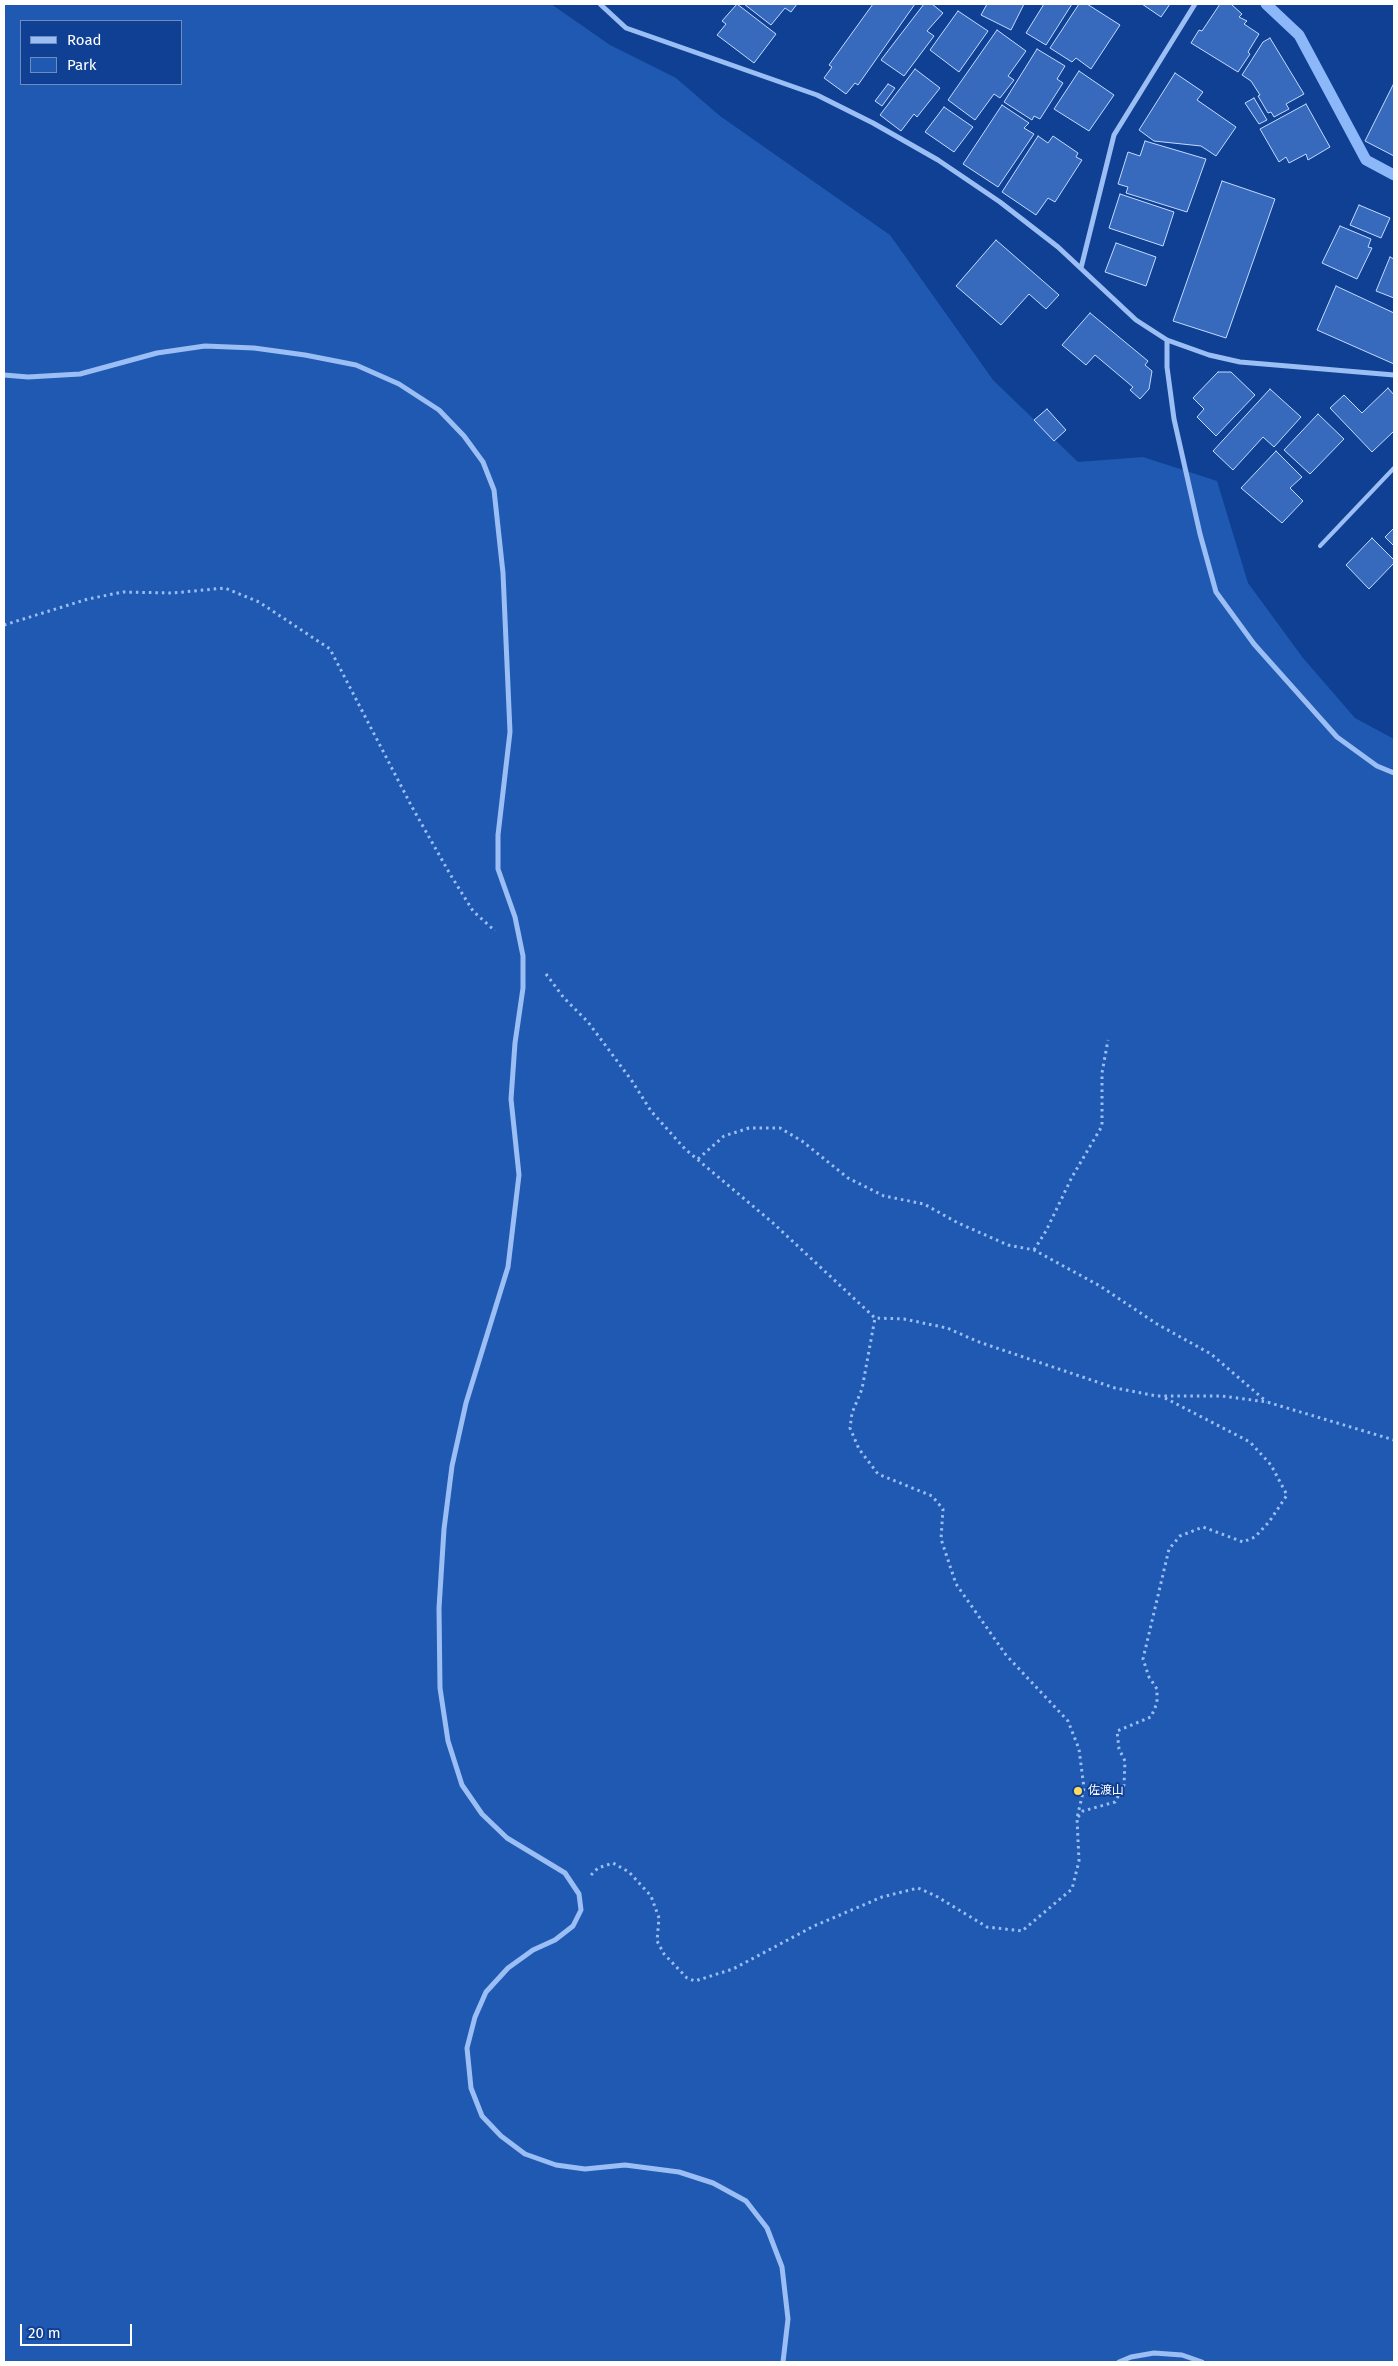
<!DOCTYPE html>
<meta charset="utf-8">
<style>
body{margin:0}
#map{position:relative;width:1398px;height:2366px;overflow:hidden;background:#0f4093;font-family:"Fira Sans",sans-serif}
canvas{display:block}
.frame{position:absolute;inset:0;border:5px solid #fff;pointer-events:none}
.legend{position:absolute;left:20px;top:20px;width:162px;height:65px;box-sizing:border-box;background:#0f4093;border:1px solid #6f8cbe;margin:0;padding:6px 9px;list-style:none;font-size:15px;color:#fff}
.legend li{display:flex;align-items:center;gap:10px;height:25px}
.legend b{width:25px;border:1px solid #6f8cbe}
.scale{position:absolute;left:20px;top:2324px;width:112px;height:22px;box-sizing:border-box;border:2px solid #fff;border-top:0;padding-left:6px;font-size:15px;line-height:18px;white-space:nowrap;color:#fff;-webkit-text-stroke:4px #0f4093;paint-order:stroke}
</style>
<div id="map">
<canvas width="1398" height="2366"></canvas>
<div class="frame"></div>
<ul class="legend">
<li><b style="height:6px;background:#9bbef4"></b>Road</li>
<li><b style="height:14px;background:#2059b2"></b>Park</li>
</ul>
<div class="scale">20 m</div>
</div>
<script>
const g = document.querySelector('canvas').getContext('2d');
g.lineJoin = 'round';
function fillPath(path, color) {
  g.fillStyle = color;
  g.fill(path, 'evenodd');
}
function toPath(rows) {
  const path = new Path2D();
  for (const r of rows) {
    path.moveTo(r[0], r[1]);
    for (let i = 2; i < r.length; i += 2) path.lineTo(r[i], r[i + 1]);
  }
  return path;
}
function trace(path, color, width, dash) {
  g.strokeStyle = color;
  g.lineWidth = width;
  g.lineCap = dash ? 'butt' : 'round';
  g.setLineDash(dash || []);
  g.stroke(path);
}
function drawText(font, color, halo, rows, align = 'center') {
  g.font = font + ' "Fira Sans","Noto Sans JP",sans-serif';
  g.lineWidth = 4;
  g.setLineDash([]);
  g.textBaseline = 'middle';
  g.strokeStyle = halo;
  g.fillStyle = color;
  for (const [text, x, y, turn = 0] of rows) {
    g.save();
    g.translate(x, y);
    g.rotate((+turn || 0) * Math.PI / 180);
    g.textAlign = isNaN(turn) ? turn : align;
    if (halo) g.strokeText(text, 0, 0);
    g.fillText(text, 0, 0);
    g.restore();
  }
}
fillPath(toPath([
 [4,4,551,4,610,45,676,78,720,116,890,235,993,380,1078,462,1143,457,1217,481,1248,583,1303,658,1355,718,1394,739,1394,2362,4,2362],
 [21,21,181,21,181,84,21,84]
]), '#2059b2');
trace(toPath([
 [1266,4,1299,35,1366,160,1394,175]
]), '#8cb7f8', 11);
const building = toPath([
 [737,4,776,34,754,63,717,35,726,24,722,21,737,4],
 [744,4,797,4,791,12,785,8,771,25,744,4],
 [873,4,915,4,858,85,855,83,846,94,824,78,832,67,829,65,873,4],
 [924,4,932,4,943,13,927,31,934,36,904,76,881,60,924,4],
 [987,4,1024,4,1011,30,981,15,987,4],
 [1044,4,1072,4,1046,45,1026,33,1044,4],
 [1079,4,1087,4,1120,25,1091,69,1076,58,1072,62,1050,48,1079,4],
 [1142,4,1170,4,1161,17,1142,4],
 [1220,4,1231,4,1242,14,1239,17,1247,21,1244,24,1259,34,1248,52,1250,54,1238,72,1191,43,1199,30,1202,31,1220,4],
 [958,11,988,31,959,72,930,50,958,11],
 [997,30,1026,51,1008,76,1014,80,1000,98,994,94,975,120,948,100,997,30],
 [1270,38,1304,94,1286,104,1289,109,1274,117,1271,112,1268,113,1258,96,1260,95,1251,81,1242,75,1263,42,1270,38],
 [1037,49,1065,66,1057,79,1063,83,1040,119,1034,116,1032,120,1004,102,1037,49],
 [915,69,940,88,917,117,914,114,901,131,880,115,915,69],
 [1079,71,1114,95,1089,131,1054,109,1079,71],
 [1175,73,1203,92,1197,100,1236,127,1216,156,1201,146,1154,141,1139,130,1175,73],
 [1394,83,1394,156,1365,141,1394,83],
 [888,84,895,88,882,106,875,101,888,84],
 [1254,98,1267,120,1259,124,1245,103,1254,98],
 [1306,104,1330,147,1308,160,1306,154,1289,163,1286,157,1279,162,1260,129,1306,104],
 [1002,105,1029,123,1024,128,1034,134,998,187,963,164,1002,105],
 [944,107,973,127,954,152,925,132,944,107],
 [1038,136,1048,143,1053,136,1078,153,1076,157,1082,160,1055,202,1048,198,1036,215,1002,192,1038,136],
 [1145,141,1206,159,1187,212,1126,193,1128,187,1118,184,1128,152,1140,156,1145,141],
 [1222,181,1275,199,1226,338,1173,321,1222,181],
 [1120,194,1174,212,1163,246,1109,228,1120,194],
 [1359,205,1390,218,1381,238,1350,225,1359,205],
 [1340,226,1371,239,1368,247,1372,248,1357,279,1322,263,1340,226],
 [996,240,1059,295,1046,309,1029,294,1001,325,956,286,996,240],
 [1116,243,1156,257,1146,286,1105,272,1116,243],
 [1390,257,1394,259,1394,298,1376,291,1390,257],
 [1336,286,1394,313,1394,364,1317,330,1336,286],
 [1090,313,1148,361,1145,365,1152,371,1149,389,1140,399,1130,390,1133,387,1095,355,1086,365,1062,345,1090,313],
 [1218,372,1231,372,1255,395,1216,436,1197,417,1204,409,1193,398,1218,372],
 [1388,388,1394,395,1394,431,1372,452,1330,408,1344,395,1362,413,1388,388],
 [1270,389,1301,417,1274,447,1263,437,1233,470,1213,451,1270,389],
 [1047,409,1066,430,1054,441,1034,420,1047,409],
 [1318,414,1344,439,1310,474,1284,450,1318,414],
 [1276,451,1302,477,1290,488,1303,501,1282,523,1241,488,1276,451],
 [1394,528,1394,546,1385,537,1394,528],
 [1372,538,1394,560,1394,563,1369,589,1346,565,1372,538]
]);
fillPath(building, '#376abc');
trace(building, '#c3dafe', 1);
trace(toPath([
 [4,625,88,599,123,592,173,593,225,588,259,602,330,649,412,807,450,874,473,911,495,931],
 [546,974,564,998,588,1022,632,1081,651,1111,685,1149,773,1223,875,1318,904,1319,947,1328,979,1342,1115,1388,1157,1396,1222,1396,1267,1402,1394,1440],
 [698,1159,724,1136,749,1128,780,1128,802,1141,848,1178,884,1196,924,1204,958,1223,1008,1245,1034,1250,1100,1286,1157,1324,1211,1354,1267,1402],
 [1034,1250,1046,1231,1072,1177,1102,1126,1102,1073,1108,1040],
 [1078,1817,1083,1811,1115,1802,1124,1785,1125,1761,1119,1749,1117,1731,1151,1717,1157,1703,1157,1689,1149,1677,1143,1659,1169,1549,1180,1536,1203,1527,1243,1542,1255,1537,1269,1522,1287,1495,1271,1465,1250,1442,1163,1397],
 [591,1875,598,1868,613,1863,629,1872,651,1896,659,1918,657,1941,664,1954,687,1978,695,1981,733,1969,814,1926,882,1897,918,1888,936,1896,987,1927,1022,1931,1072,1889,1079,1861,1077,1818,1084,1788,1079,1749,1068,1721,1006,1655,956,1584,941,1539,943,1509,932,1496,878,1474,859,1449,850,1428,852,1413,862,1389,875,1318]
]), '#9bbef4', 3, [2.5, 4]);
trace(toPath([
 [1320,546,1394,468]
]), '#9bbef4', 4);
trace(toPath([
 [600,4,626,28,817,95,873,123,938,160,1000,202,1058,247,1136,320,1167,340,1209,355,1240,362,1394,375],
 [1081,268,1114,135,1195,4],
 [1167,340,1167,367,1174,419,1200,534,1216,592,1254,644,1337,737,1377,766,1394,773],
 [4,375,28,377,80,374,157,353,205,346,254,348,305,355,356,365,399,384,439,410,464,436,483,462,494,490,503,573,510,732,498,835,498,869,515,917,523,956,523,988,515,1043,511,1099,519,1175,508,1267,466,1403,452,1466,444,1529,439,1608,440,1688,448,1741,462,1785,482,1814,507,1838,565,1873,579,1894,581,1910,573,1926,555,1940,533,1950,508,1968,486,1992,475,2017,467,2048,471,2088,482,2116,501,2136,525,2154,556,2165,585,2169,625,2165,679,2172,713,2183,746,2201,767,2228,782,2267,788,2319,783,2362],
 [1119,2362,1131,2357,1154,2353,1182,2355,1202,2362]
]), '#9bbef4', 5);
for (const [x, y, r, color] of [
 [1078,1791,5,"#ffdb5e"]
]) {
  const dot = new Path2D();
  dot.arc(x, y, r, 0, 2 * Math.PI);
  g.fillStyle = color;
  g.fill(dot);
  trace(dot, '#0f4093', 2);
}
drawText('12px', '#fff', '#0f4093', [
 ["佐渡山",1088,1791]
], 'left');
</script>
